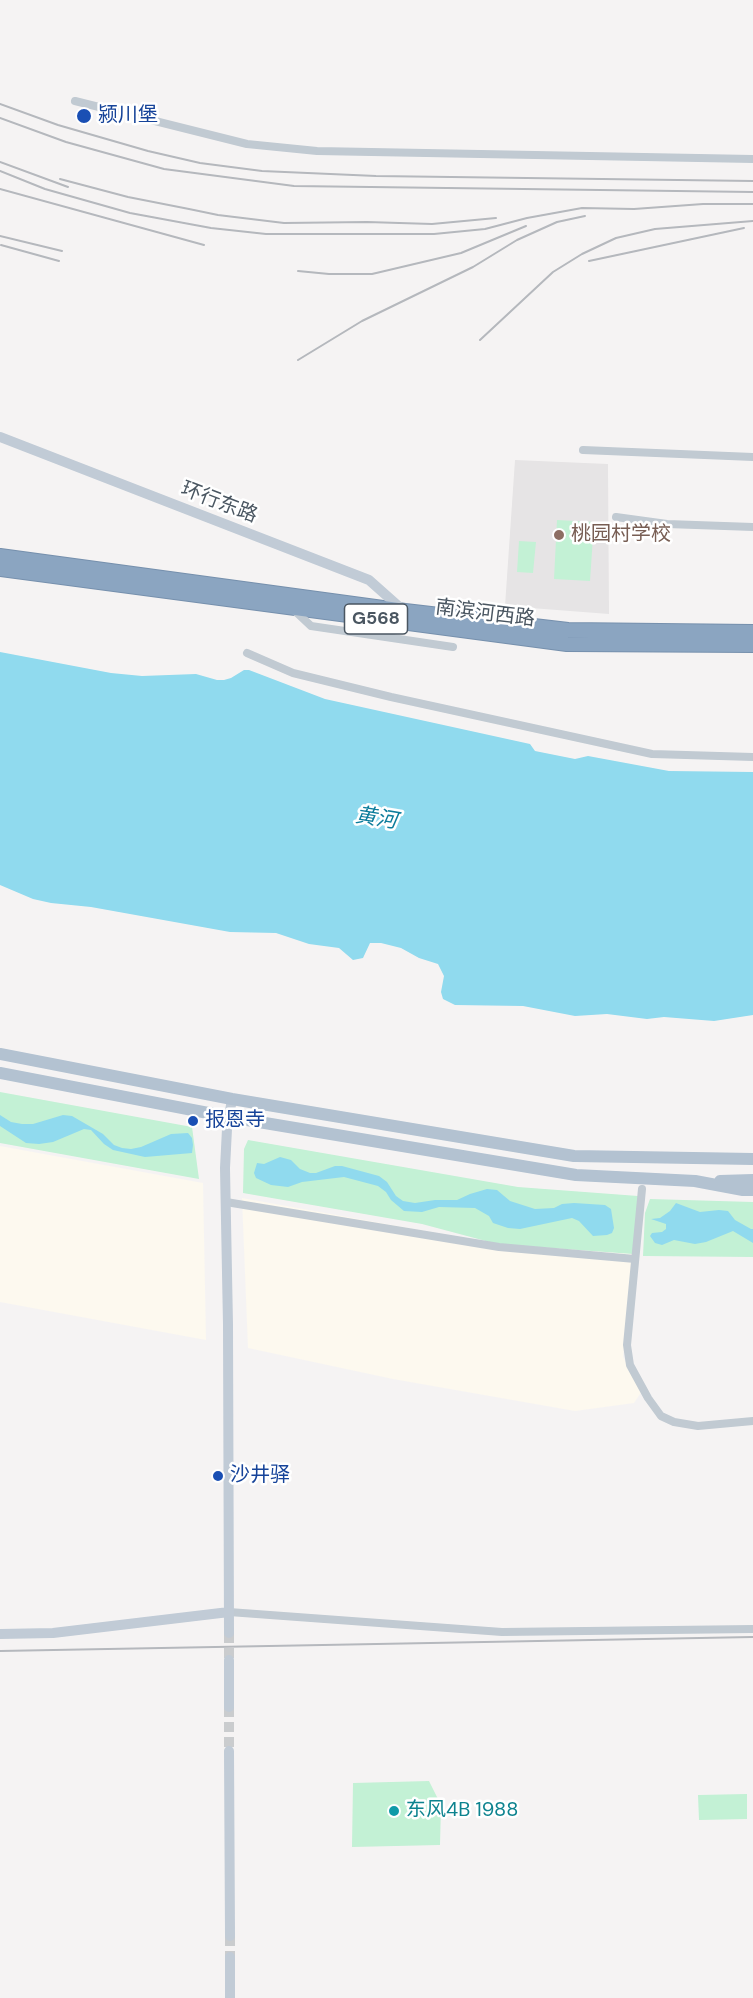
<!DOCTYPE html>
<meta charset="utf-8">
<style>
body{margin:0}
canvas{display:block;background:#f5f3f3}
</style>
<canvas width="753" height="1998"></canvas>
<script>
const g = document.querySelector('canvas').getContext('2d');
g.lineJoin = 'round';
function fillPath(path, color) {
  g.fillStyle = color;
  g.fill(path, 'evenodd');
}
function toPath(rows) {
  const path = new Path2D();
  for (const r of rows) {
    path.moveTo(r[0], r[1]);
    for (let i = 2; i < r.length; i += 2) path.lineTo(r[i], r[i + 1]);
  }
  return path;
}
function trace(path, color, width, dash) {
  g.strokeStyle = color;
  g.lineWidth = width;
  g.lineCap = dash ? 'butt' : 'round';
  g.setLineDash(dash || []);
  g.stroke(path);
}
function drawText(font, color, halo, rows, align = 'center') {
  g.font = font + ' "DM Sans","Noto Sans SC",sans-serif';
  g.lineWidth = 5;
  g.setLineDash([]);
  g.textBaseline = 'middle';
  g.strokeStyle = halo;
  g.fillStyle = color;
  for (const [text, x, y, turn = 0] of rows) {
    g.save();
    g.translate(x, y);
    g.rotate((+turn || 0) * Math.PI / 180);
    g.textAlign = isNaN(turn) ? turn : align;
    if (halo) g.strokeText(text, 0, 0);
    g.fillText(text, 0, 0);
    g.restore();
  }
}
fillPath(toPath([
 [0,1146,203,1183,206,1340,0,1302],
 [242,1198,497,1244,633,1254,623,1357,642,1391,634,1403,575,1411,393,1379,248,1348]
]), '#fdf9ef');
fillPath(toPath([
 [515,460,608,464,609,614,505,606]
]), '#e6e4e5');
fillPath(toPath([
 [557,520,594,522,590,581,554,579],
 [519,541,536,542,533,573,517,572],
 [0,1092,192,1127,199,1179,0,1143],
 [248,1140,518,1187,638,1196,633,1254,497,1244,422,1224,243,1193,244,1149],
 [650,1199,753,1202,753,1257,643,1256,645,1213],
 [429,1781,441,1805,440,1845,352,1847,353,1783],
 [747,1794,747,1819,699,1820,698,1795]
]), '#c3f1d5');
fillPath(toPath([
 [0,652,111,673,142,676,196,674,217,680,224,680,231,678,244,670,249,670,325,699,530,744,535,751,575,759,588,756,669,771,753,772,753,1015,714,1021,664,1017,647,1019,607,1014,575,1016,523,1006,455,1005,443,999,441,992,444,976,438,964,419,958,401,948,381,943,370,943,363,958,353,960,339,948,309,944,276,933,230,932,91,907,51,903,33,899,0,885],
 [0,1115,11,1122,22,1124,33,1124,63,1115,72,1116,103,1134,114,1145,122,1148,131,1149,141,1147,171,1134,188,1133,192,1138,193,1145,192,1153,145,1157,113,1150,104,1144,91,1130,84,1129,53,1142,39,1144,26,1143,0,1126],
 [280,1157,291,1160,300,1169,310,1173,316,1173,335,1166,342,1166,379,1176,387,1182,396,1196,403,1201,415,1203,435,1200,457,1200,470,1194,487,1189,497,1190,510,1201,535,1209,554,1208,562,1204,574,1203,605,1205,611,1209,614,1228,612,1233,607,1235,593,1236,579,1221,572,1218,520,1229,508,1228,493,1223,489,1216,475,1208,439,1207,422,1212,404,1211,391,1200,386,1192,378,1186,344,1177,302,1182,288,1187,271,1185,256,1178,254,1173,257,1163,264,1164],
 [676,1203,700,1212,719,1210,728,1211,735,1220,751,1229,753,1229,753,1243,733,1231,706,1242,695,1244,674,1240,662,1245,655,1243,650,1236,652,1233,662,1232,666,1229,666,1224,651,1219,660,1218,670,1211]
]), '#90daee');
trace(toPath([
 [229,1633,229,1660],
 [229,1707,229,1751],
 [230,1936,230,1957]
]), '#caccce', 10, [10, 5]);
const highway = toPath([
 [0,556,405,611,568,630,753,632],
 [0,569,567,644,753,645]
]);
trace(highway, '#7690ad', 16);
trace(toPath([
 [75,101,247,144,317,151,753,159],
 [583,450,753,457],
 [616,517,667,524,753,527],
 [294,610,311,626,453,647],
 [247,653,293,673,391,697,652,754,753,757],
 [642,1189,627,1345,630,1365,648,1398,661,1416,674,1422,698,1426,753,1421],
 [226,1202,499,1247,635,1259],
 [229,1612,502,1632,753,1629]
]), '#c1cad2', 8);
trace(toPath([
 [0,437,369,580,405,612],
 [229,1633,228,1325,225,1168,227,1129,232,1099],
 [0,1634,53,1633,229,1612],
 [229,1660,229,1707],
 [229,1751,230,1936],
 [230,1998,230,1957]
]), '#c1cbd6', 10);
trace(toPath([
 [0,1054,232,1099,574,1156,753,1159],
 [0,1073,229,1117,576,1175,695,1181,743,1190,753,1190],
 [720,1181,753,1180]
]), '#b3c2d1', 12);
trace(highway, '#8ba5c1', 14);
trace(toPath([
 [0,104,58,125,148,151,200,163,262,171,376,176,753,181],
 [0,118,66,142,164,169,294,186,753,192],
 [0,162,68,187],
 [0,171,45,189,130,213,211,228,266,234,434,234,485,229,527,218,582,208,634,209,703,204,753,204],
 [60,179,128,197,189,209,218,215,284,223,367,222,432,224,496,218],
 [0,189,204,245],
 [0,236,62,251],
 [1,245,59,261],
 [589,261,744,228],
 [298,271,329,274,372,274,461,253,526,226],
 [480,340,553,272,582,254,616,238,655,229,753,221],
 [298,360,362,321,473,267,517,240,557,222,585,216],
 [0,1651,753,1637]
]), '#b5b8bd', 2);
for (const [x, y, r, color] of [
 [84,116,8,"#1a4fb4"],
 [559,535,6,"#8d6e63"],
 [193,1121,6,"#1a4fb4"],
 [218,1476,6,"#1a4fb4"],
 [394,1811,6,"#0f9aa8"]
]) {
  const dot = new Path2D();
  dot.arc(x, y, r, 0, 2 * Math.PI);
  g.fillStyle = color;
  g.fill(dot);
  trace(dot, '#fff', 2);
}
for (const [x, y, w] of [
 [376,619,63]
]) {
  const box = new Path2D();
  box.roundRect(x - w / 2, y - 15, w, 30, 4.5);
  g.fillStyle = '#fff';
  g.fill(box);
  trace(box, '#4a5661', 1.5);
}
drawText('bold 18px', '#4a5661', null, [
 ["G568",376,619]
]);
drawText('20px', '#164399', '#fff', [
 ["颍川堡",98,116],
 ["报恩寺",205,1121],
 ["沙井驿",230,1476]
], 'left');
drawText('20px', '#4a5661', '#fff', [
 ["环行东路",219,503,21],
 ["南滨河西路",485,614,7]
]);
drawText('20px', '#785e54', '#fff', [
 ["桃园村学校",571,535]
], 'left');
drawText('20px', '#0d838f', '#fff', [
 ["东风4B 1988",406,1811]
], 'left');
drawText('italic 21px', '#0c7c9b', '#fff', [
 ["黄河",376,819,9]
]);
</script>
